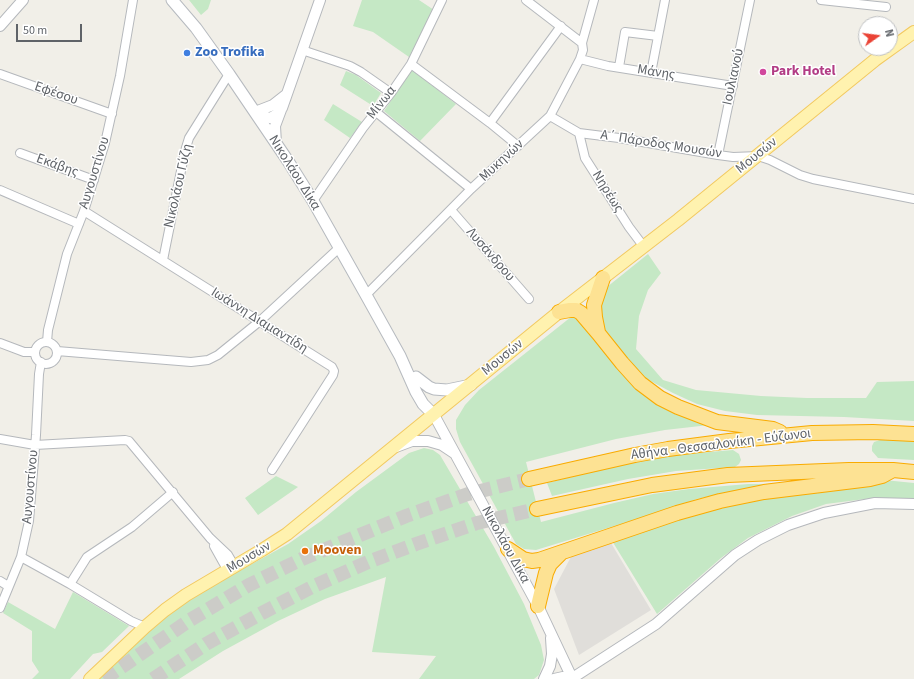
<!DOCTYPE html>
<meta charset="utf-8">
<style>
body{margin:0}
#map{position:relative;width:914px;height:679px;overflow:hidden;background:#f1efe8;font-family:"Source Sans 3",sans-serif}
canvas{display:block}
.north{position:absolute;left:858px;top:16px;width:40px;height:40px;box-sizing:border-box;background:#fff;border:1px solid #bfc1c3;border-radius:50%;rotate:76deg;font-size:11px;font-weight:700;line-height:16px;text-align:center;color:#5f6368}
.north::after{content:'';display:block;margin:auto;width:14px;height:18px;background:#ea4335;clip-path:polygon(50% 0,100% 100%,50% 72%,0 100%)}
.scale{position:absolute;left:16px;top:24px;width:66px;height:18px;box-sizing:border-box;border:2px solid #5f6368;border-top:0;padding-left:5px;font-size:12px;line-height:14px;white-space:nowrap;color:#5f6368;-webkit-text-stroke:3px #fff;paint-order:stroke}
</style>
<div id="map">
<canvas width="914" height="679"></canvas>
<div class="north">N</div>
<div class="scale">50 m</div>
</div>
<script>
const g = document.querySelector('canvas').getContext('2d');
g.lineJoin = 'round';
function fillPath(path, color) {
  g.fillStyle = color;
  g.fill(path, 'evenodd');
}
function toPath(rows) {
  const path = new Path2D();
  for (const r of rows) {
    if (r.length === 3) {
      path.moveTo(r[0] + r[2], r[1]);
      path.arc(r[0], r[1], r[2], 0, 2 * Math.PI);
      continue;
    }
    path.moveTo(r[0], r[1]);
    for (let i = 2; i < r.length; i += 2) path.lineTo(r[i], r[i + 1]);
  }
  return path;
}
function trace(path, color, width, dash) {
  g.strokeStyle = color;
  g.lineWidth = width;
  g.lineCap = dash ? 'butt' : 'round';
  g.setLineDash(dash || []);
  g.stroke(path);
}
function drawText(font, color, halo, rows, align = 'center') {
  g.font = font + ' "Source Sans 3",sans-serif';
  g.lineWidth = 3;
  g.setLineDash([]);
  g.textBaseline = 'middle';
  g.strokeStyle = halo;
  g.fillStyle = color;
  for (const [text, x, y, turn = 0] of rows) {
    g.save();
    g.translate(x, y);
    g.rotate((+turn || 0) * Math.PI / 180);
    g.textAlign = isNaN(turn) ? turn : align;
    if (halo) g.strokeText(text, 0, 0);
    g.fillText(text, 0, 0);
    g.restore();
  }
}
fillPath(toPath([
 [611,543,651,610,579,655,554,589,573,553]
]), '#e0deda');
fillPath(toPath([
 [189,0,211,0,208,9,201,15],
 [362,0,419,0,434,10,409,57,373,32,353,26],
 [412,70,456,104,420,141,384,111],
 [346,71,356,75,381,93,373,106,340,85],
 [333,104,362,122,350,138,324,120],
 [648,254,661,273,648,290,639,316,636,349,663,380,696,390,761,396,807,398,866,398,877,382,914,381,914,421,844,417,757,415,725,411,697,404,673,393,645,378,620,351,603,328,600,316,601,298,607,287],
 [576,313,631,379,727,423,665,430,616,439,526,462,541,522,614,503,653,494,689,489,748,484,802,484,729,492,697,499,657,513,536,550,524,549,516,544,460,442,456,429,456,420,465,405,479,390],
 [883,439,914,441,914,460,878,458,872,451,872,446,874,442],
 [424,448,433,450,440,455,494,547,524,604,541,645,544,660,539,675,534,679,419,679,436,656,372,652,386,577,325,599,278,621,223,651,179,679,93,679,143,635,171,613,201,592,288,544,321,521,356,492,409,453],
 [733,450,739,454,741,460,739,464,735,467,676,471,628,479,552,496,547,483,623,464,674,455],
 [276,476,298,487,258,515,245,498],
 [884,480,914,483,914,499,873,498,826,504,792,516,748,538,721,558,657,614,609,536,684,509],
 [73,592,129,626,102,652,93,654,70,679,32,679,39,672,32,661,32,631,3,613,8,602,55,629]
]), '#c5e8c5');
trace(toPath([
 [104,679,190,620,249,585,302,559,406,516,468,494,529,479],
 [153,679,206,644,262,613,314,586,368,562,416,544,477,523,537,509]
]), '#ccccc8', 14, [14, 7]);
const minor = toPath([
 [526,0,582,43],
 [821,0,886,7],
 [302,50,350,66,361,72,391,93],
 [580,59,608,66,733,86],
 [411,64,490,123,518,146],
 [619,67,625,32,658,36],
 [651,73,665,0],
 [0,74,112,114],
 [376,112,471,189],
 [550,116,579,133,619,138,718,155,733,157,758,156,770,160,800,175,813,179,914,199],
 [490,123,561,26],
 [579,133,585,158,629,227,644,247],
 [20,153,94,180],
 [718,155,750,0],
 [0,190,79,224],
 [313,201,363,128,391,93,411,64,442,0],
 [451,210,529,299],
 [84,211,332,367,334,371,333,375,272,470],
 [163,260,185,151,189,138,229,74],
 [366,295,471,189,550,116,580,59,583,50,582,43,594,0],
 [47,342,48,330,67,254,84,211,105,143,120,76,133,0],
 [46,353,11],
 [0,343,24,352,35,352],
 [57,351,191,362,208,360,218,355,260,321,339,248],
 [0,439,35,445,125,440,129,441,210,538,228,555,235,567],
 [214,546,228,571],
 [21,557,70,584,131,621,145,627],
 [0,581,8,586],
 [70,584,87,557,132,527,173,492],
 [0,608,21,557,29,521,36,435,39,374,41,362]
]);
const tertiary = toPath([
 [0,26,23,0],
 [255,112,265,117,270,118,277,114,282,108,320,0],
 [255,112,273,105,287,94],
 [276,143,275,126,281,110],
 [434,415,538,606,572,678],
 [396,447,412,441,428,441,442,445,454,453],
 [544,679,550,666,552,654,551,638],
 [554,679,563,677,572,678],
 [571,679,656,624,735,555,758,540,788,525,824,513,875,503,914,504]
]);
const secondary = toPath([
 [172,0,196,28,229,74,288,161,313,201,366,295,400,356,416,392,423,404,434,415],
 [416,377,429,387,434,389,447,390,471,385]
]);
const primary = toPath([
 [90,679,145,627,165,610,186,595,262,550,287,534,559,312,678,220,875,60,914,32]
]);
const motorway = toPath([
 [559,312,570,310,576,310,581,313,598,333,622,363,640,383,660,398,678,407,717,422,773,429,780,432],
 [598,332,595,317,594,305,603,278],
 [529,479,635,455,668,449,729,441,812,433,873,432,914,434],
 [537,509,652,485,728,475,849,470,893,470,914,472],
 [508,549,523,559,532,561,539,560,677,513,720,501,764,492,870,479,882,476,893,470],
 [538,606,546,573,550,564,560,554]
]);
trace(minor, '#b5b8bc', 10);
trace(tertiary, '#b5b8bc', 12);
trace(secondary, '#b6babf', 13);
trace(primary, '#f2c960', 14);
trace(motorway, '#f9ab00', 16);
trace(minor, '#fff', 8);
trace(tertiary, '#fff', 10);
trace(secondary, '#fff', 11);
trace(primary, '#fff2af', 12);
trace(motorway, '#fde293', 14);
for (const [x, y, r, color] of [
 [187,53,4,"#3f7fe0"],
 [763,72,4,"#d1479c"],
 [305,551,4,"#e8710a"]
]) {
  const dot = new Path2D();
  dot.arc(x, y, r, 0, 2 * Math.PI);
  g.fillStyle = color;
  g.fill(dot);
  trace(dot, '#fff', 1.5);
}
drawText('bold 14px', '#366cbe', '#fff', [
 ["Zoo Trofika",195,53]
], 'left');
drawText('bold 14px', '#b23c85', '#fff', [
 ["Park Hotel",771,72]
], 'left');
drawText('14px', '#5f6368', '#fff', [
 ["Μάνης",656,73,9],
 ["Ιουλιανού",734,77,-78],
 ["Εφέσου",56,94,19],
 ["Μίνωα",382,103,-52],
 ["Α΄ Πάροδος Μουσών",661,145,9],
 ["Μουσών",757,156,-39],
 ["Μυκηνών",502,161,-43],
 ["Εκάβης",57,166,20],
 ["Αυγουστίνου",95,173,-73],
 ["Νικολάου Δίκα",294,173,58],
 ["Νικολάου Γύζη",179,186,-77],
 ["Νηρέως",607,192,58],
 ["Λυσάνδρου",490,255,49],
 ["Ιωάννη Διαμαντίδη",259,321,32],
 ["Μουσών",503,358,-39],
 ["Αθήνα - Θεσσαλονίκη - Εύζωνοι",721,445,-7],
 ["Αυγουστίνου",31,487,-85],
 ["Νικολάου Δίκα",505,545,61],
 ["Μουσών",249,558,-31]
]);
drawText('bold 14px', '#c56008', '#fff', [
 ["Mooven",313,551]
], 'left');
</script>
